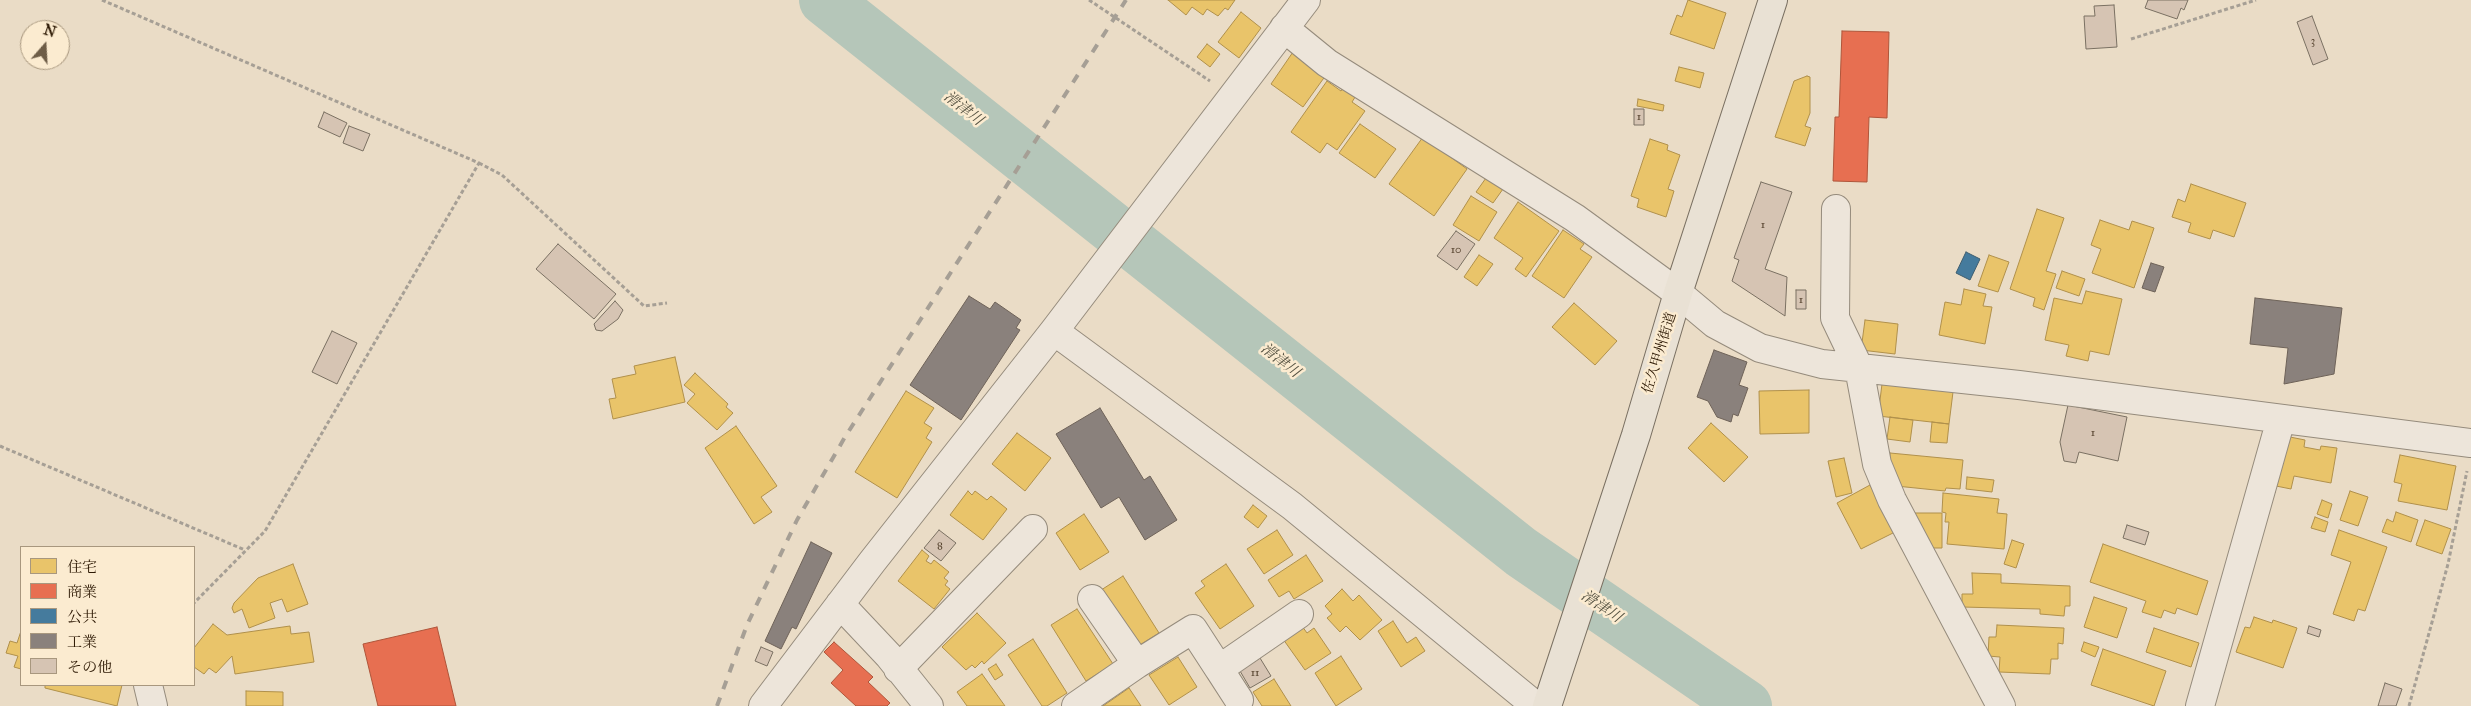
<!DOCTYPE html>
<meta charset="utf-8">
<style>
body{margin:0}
#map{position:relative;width:2471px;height:706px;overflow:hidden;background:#eadcc6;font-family:"IM FELL Great Primer","Noto Serif JP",serif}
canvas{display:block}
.legend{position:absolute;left:20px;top:546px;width:175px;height:140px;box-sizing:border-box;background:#fbebd0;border:1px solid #a8977e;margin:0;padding:6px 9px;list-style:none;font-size:15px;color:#2c1803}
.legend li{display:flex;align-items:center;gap:10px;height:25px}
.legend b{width:25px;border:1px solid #a8977e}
.north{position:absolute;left:20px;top:20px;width:50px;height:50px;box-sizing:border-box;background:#fbebd0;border:1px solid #a8977e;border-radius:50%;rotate:19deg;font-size:14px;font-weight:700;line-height:20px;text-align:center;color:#2c1803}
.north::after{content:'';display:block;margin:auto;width:18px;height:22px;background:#6e5d47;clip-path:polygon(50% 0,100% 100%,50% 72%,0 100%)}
</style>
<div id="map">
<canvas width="2471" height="706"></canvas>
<ul class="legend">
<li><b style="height:14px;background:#e9c46a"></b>住宅</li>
<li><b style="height:14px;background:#e76f51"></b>商業</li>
<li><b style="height:14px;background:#457b9d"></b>公共</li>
<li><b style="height:14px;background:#8a817c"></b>工業</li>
<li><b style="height:14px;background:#d6c4b3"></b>その他</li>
</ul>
<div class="north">N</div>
</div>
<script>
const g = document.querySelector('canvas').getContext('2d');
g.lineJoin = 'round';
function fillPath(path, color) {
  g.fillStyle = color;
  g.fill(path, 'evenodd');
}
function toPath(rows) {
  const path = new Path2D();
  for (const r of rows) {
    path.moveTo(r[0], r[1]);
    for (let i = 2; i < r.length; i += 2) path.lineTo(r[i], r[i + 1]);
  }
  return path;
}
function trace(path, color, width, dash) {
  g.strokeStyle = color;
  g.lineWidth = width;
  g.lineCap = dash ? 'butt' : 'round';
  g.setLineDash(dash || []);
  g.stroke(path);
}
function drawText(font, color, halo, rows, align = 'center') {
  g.font = font + ' "IM FELL Great Primer","Noto Serif JP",serif';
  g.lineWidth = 5;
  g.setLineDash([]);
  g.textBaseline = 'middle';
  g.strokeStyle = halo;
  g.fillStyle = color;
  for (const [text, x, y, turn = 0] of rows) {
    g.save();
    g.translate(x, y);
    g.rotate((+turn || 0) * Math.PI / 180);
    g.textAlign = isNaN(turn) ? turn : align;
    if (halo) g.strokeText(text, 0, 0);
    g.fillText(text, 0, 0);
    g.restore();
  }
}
const homes = toPath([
 [1168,0,1235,0,1228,10,1225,8,1218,16,1207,9,1203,15,1192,7,1186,15,1168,0],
 [1688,0,1726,13,1714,49,1670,34,1677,15,1682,17,1688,0],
 [1241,12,1261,28,1239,58,1218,42,1241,12],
 [1207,44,1220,54,1210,67,1197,57,1207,44],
 [1293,52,1326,75,1303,107,1271,84,1293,52],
 [1679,67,1704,73,1700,88,1675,81,1679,67],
 [1807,76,1810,77,1810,113,1805,126,1811,128,1805,146,1775,137,1794,81,1807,76],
 [1327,81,1341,91,1345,85,1357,94,1352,102,1365,111,1337,150,1327,143,1320,153,1291,132,1327,81],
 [1638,99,1664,105,1663,111,1637,106,1638,99],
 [1360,124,1396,149,1375,178,1339,153,1360,124],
 [1423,137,1467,169,1434,216,1389,184,1423,137],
 [1650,139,1668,145,1667,150,1680,155,1668,189,1674,191,1666,217,1637,207,1639,199,1631,196,1650,139],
 [1486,178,1503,189,1493,203,1476,192,1486,178],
 [2191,184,2246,203,2234,237,2213,230,2210,239,2188,232,2191,223,2172,217,2178,199,2185,202,2191,184],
 [1471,196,1497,212,1479,241,1453,225,1471,196],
 [1518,202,1559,231,1526,277,1515,269,1523,258,1494,238,1518,202],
 [2037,209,2064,218,2046,271,2056,274,2044,310,2033,306,2035,298,2010,289,2037,209],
 [2100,220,2129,230,2132,221,2154,228,2134,288,2092,273,2101,249,2091,245,2100,220],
 [1563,230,1584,244,1580,249,1592,257,1564,298,1532,276,1563,230],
 [1479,255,1493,264,1477,286,1464,277,1479,255],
 [1989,255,2009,262,1998,292,1978,286,1989,255],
 [2062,271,2085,279,2079,296,2056,288,2062,271],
 [1964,289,1986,294,1983,306,1992,307,1985,344,1939,335,1945,302,1961,305,1964,289],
 [2086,291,2122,299,2109,355,2090,351,2088,361,2066,356,2069,345,2045,340,2054,298,2082,304,2086,291],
 [1574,303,1617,341,1595,365,1552,327,1574,303],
 [1865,320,1898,324,1895,354,1861,350,1865,320],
 [675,357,685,402,613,419,609,399,616,398,612,379,636,374,634,366,675,357],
 [695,373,728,404,726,407,733,413,717,430,687,403,695,394,684,385,695,373],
 [1882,384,1953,392,1949,424,1878,416,1882,384],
 [1809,390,1809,433,1760,434,1759,391,1809,390],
 [906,391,934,408,924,423,932,428,926,438,932,442,897,498,855,472,906,391],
 [1890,417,1913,420,1910,442,1887,439,1890,417],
 [1932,422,1949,424,1947,443,1930,442,1932,422],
 [1711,423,1748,457,1724,482,1688,448,1711,423],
 [736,426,777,486,761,497,772,512,754,524,705,448,736,426],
 [1017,433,1051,458,1025,491,992,464,1017,433],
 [2285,436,2305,440,2304,447,2320,450,2321,446,2337,448,2331,483,2294,476,2291,489,2276,486,2275,493,2268,491,2285,436],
 [1890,453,1963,460,1960,489,1946,488,1945,491,1896,486,1889,468,1890,453],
 [2400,455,2456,466,2447,510,2398,501,2402,484,2394,482,2400,455],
 [1844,458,1852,493,1836,497,1828,461,1844,458],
 [1967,477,1994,480,1992,492,1966,489,1967,477],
 [1870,485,1895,532,1861,549,1837,503,1870,485],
 [968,491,972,495,975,491,987,500,991,496,1007,509,983,540,950,515,968,491],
 [2350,491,2368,497,2358,526,2340,520,2350,491],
 [1943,493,1999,499,1997,513,2007,514,2004,549,1947,544,1949,522,1945,522,1946,513,1942,512,1943,493],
 [2322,500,2332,504,2328,518,2317,514,2322,500],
 [1253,505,1267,516,1258,528,1244,517,1253,505],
 [2396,512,2418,520,2411,542,2382,532,2387,519,2393,522,2396,512],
 [1909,513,1942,513,1942,548,1926,548,1909,513],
 [1084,514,1109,552,1080,570,1056,533,1084,514],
 [2315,517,2328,522,2325,532,2311,528,2315,517],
 [2425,520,2451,529,2442,554,2416,545,2425,520],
 [1277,530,1293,555,1264,574,1247,549,1277,530],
 [2339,530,2387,547,2365,611,2358,609,2354,621,2333,614,2351,562,2331,555,2339,530],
 [2012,540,2024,544,2016,568,2004,564,2012,540],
 [2103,544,2208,581,2197,615,2177,608,2175,614,2164,610,2161,618,2142,612,2146,601,2090,582,2103,544],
 [922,550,929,556,926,561,931,564,934,560,949,572,944,578,948,581,945,585,950,589,934,609,898,581,922,550],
 [1306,555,1323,581,1294,599,1289,591,1279,597,1268,580,1306,555],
 [293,564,308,604,287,612,282,599,270,603,275,618,249,628,242,609,234,613,232,608,234,603,258,578,293,564],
 [1226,564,1254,606,1220,629,1195,593,1205,586,1201,581,1226,564],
 [1972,573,2001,574,2001,583,2070,586,2070,606,2065,606,2064,616,2040,614,2040,609,1962,607,1962,594,1973,594,1972,573],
 [1123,576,1159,633,1135,648,1098,592,1123,576],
 [1342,589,1353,601,1359,595,1382,620,1360,640,1346,626,1340,632,1327,618,1332,614,1325,606,1342,589],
 [2094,597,2127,608,2117,638,2084,627,2094,597],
 [1077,609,1113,664,1086,681,1051,625,1077,609],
 [977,613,1006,643,984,664,982,661,975,668,972,665,966,670,942,647,977,613],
 [2254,617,2272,623,2273,620,2297,628,2283,668,2236,652,2245,627,2250,628,2254,617],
 [1393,621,1407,643,1416,637,1425,651,1401,667,1378,631,1393,621],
 [213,624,227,635,290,626,291,634,309,632,314,662,235,674,232,656,216,673,209,668,204,674,194,667,194,648,213,624],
 [1997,625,2064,628,2063,644,2058,643,2058,659,2051,659,2050,674,1999,672,2000,657,1988,656,1989,637,1996,637,1997,625],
 [1302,626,1307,633,1314,628,1331,653,1305,670,1283,639,1302,626],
 [2154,628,2199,643,2191,667,2146,652,2154,628],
 [21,631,21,669,14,667,18,656,6,653,10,641,17,643,21,631],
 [1033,639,1067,693,1047,706,1042,706,1008,655,1033,639],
 [2084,642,2099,647,2095,657,2081,651,2084,642],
 [2103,649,2166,671,2154,706,2091,685,2103,649],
 [1341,656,1362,689,1336,706,1315,673,1341,656],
 [1178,657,1197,687,1169,705,1149,675,1178,657],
 [996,664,1003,675,995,680,988,669,996,664],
 [982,674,1005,706,967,706,957,692,982,674],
 [1274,679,1291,706,1262,706,1253,692,1274,679],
 [45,685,122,685,117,706,45,688,45,685],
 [1129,688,1141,706,1103,706,1129,688],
 [246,691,283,692,283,706,246,706,246,691]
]);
fillPath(homes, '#e9c46a');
trace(homes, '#b0904b', 1);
const shops = toPath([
 [1842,31,1889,32,1887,118,1869,117,1867,182,1833,181,1835,117,1839,117,1842,31],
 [437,627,456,706,378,706,363,644,437,627],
 [834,642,873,677,868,682,890,703,887,706,856,706,831,683,843,670,824,652,834,642]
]);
fillPath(shops, '#e76f51');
trace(shops, '#af553a', 1);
const public = toPath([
 [1966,252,1980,259,1970,280,1956,273,1966,252]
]);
fillPath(public, '#457b9d');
trace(public, '#3e5d6f', 1);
const industry = toPath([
 [2151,263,2164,267,2155,292,2142,288,2151,263],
 [969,296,990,309,995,302,1021,320,1016,328,1020,330,961,420,910,385,969,296],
 [2255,298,2342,308,2334,374,2284,384,2288,348,2250,344,2255,298],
 [1714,350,1747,362,1739,385,1748,388,1738,416,1733,414,1731,422,1717,417,1708,401,1697,397,1714,350],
 [1100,408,1144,480,1150,476,1177,520,1145,540,1119,497,1101,508,1056,434,1100,408],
 [811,542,832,553,796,629,792,627,781,649,765,641,811,542]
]);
fillPath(industry, '#8a817c');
trace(industry, '#6e6258', 1);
trace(toPath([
 [825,0,1521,552,1746,706]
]), '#b5c6b9', 52);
const building = toPath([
 [2148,0,2188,0,2184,10,2181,8,2177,19,2145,8,2148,0],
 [2114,5,2117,47,2086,49,2084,16,2095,16,2094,6,2114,5],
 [2312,16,2328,59,2313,65,2297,22,2312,16],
 [1634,109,1644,109,1644,125,1634,125,1634,109],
 [324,112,347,123,340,137,318,127,324,112],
 [349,126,370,134,363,151,343,143,349,126],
 [1761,182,1792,192,1765,269,1787,277,1785,316,1732,281,1739,260,1734,258,1761,182],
 [1456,231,1475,244,1457,270,1437,256,1456,231],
 [558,244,616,294,594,319,536,269,558,244],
 [1796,290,1806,290,1806,309,1796,309,1796,290],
 [615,301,623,310,618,319,602,331,596,330,594,324,615,301],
 [332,331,357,343,337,384,312,372,332,331],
 [2068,405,2127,417,2118,461,2079,452,2076,463,2064,461,2060,442,2068,405],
 [2127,525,2149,532,2145,545,2123,538,2127,525],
 [939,530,956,543,941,561,924,548,939,530],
 [2309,626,2321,630,2319,637,2307,633,2309,626],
 [761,647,773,652,767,666,755,661,761,647],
 [1260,658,1271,676,1250,688,1240,671,1260,658],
 [2385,683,2402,689,2396,706,2378,706,2385,683]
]);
fillPath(building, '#d6c4b3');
trace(building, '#7a7062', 1);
const minor = toPath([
 [1284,28,1327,63,1575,218,1678,293,1715,324,1760,348,1822,364,2019,385,2471,443],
 [1836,209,1835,318,1859,368,1877,464,1892,500,2001,706],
 [1054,331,1292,506,1536,706],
 [1092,599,1137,664],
 [840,604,889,656,929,706],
 [898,669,1033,529],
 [1219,669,1239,700],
 [148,685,153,706],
 [763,706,872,562,1054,331,1306,0],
 [1076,706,1137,664,1193,629,1219,669,1299,614],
 [2200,706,2281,419]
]);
const major = toPath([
 [1547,706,1636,435,1678,293,1773,0]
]);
trace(minor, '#958b7c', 30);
trace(major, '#7a7062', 30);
trace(toPath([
 [102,0,479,163,265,531,194,603],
 [1089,0,1210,81],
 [2131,39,2256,0],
 [479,163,502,175,644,306,667,303],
 [0,446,245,550],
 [2409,706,2448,564,2467,471]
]), '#a69f95', 3, [4, 2.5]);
trace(minor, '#ede5da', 28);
trace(major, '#e9e1d4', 28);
trace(toPath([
 [717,706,747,625,797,520,845,437,1126,0]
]), '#a69f95', 4, [9, 9]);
drawText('11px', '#574430', null, [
 ["3",2313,41],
 ["1",1639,117],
 ["1",1763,225],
 ["10",1456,250],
 ["1",1801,300],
 ["1",2093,433],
 ["8",940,546],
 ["11",1255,673]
]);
drawText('14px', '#2c1803', '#fbebd0', [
 ["佐久甲州街道",1660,353,-73]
]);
drawText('italic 15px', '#545141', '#fbebd0', [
 ["滑津川",963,109,38],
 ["滑津川",1280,361,38],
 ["滑津川",1601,607,34]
]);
</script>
